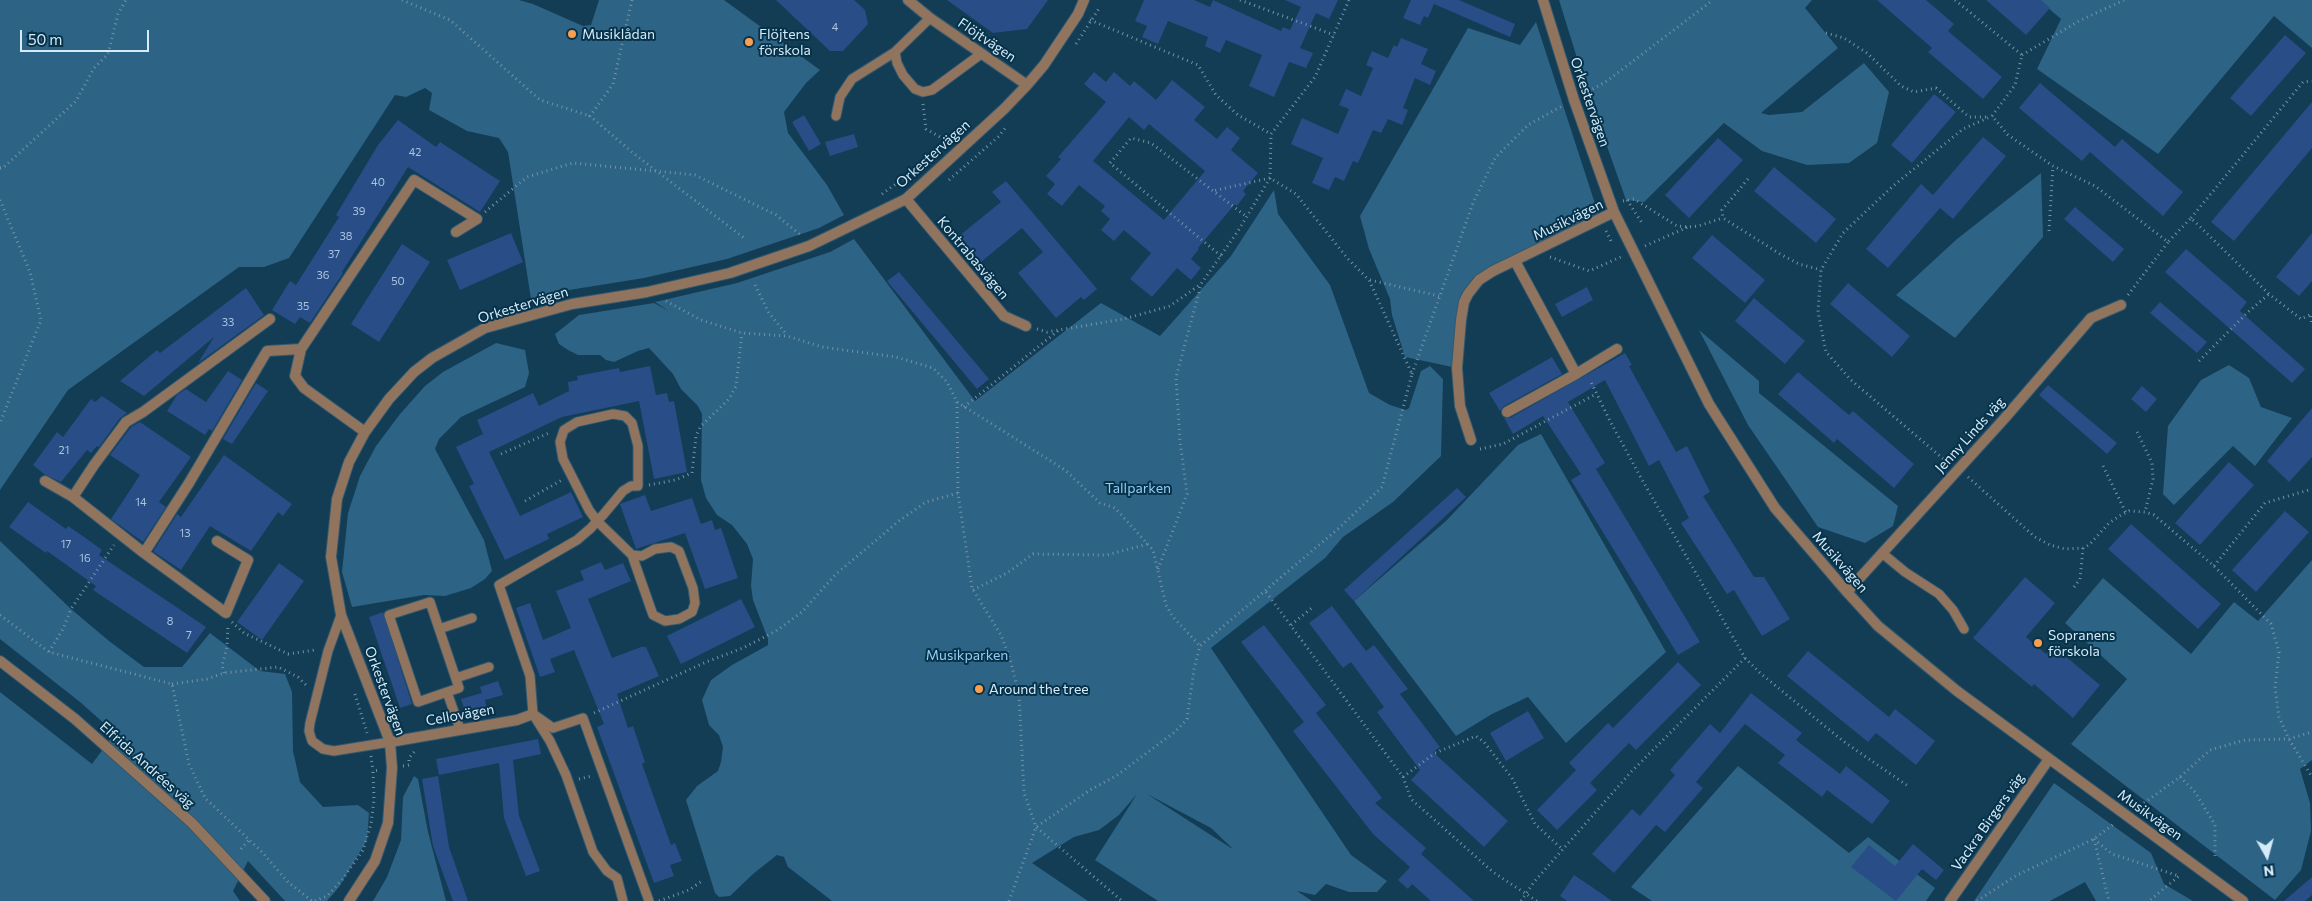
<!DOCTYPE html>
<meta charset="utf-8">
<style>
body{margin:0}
#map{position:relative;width:2312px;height:901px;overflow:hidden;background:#133c55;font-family:Commissioner,sans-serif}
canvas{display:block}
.north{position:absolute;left:2242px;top:831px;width:50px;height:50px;-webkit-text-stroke:4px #06324a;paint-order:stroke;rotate:173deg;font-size:14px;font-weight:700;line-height:20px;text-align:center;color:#d5ebfa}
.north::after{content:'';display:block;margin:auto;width:18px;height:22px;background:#d5ebfa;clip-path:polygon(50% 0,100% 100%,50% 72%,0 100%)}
.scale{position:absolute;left:20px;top:30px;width:129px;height:22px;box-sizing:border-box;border:2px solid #d5ebfa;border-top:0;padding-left:6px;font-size:15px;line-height:18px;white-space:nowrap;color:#d5ebfa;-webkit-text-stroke:4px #06324a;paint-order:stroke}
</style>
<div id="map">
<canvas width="2312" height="901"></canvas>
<div class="north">N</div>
<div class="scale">50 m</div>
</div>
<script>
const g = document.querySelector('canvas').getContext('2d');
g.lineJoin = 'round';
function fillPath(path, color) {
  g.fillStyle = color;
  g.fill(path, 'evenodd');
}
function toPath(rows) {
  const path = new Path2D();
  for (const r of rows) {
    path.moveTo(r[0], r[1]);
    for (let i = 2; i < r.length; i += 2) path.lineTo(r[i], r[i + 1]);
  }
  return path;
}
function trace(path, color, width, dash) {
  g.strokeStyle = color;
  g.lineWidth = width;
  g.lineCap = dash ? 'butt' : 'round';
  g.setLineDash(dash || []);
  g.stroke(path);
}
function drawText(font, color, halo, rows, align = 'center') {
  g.font = font + ' Commissioner,sans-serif';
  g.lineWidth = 4;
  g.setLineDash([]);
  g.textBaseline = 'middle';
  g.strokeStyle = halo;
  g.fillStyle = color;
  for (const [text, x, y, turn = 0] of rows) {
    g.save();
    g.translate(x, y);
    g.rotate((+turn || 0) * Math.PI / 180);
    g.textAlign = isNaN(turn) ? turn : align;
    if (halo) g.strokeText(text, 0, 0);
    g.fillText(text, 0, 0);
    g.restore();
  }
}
fillPath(toPath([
 [0,0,519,0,533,4,583,26,591,25,599,0,724,0,820,70,806,83,784,112,788,133,827,185,844,215,819,228,727,259,644,278,569,290,531,299,508,152,499,138,467,131,429,110,432,93,425,88,406,97,395,95,289,258,264,267,239,267,68,390,0,490],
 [1559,0,1812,0,1805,8,1838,48,1761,113,1769,115,1802,112,1864,63,1889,92,1877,143,1849,163,1807,165,1762,151,1724,123,1644,202,1626,200,1586,87],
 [2039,0,2312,0,2312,48,2274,16,2158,154,2037,69,2061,19],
 [1536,22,1600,219,1493,271,1468,293,1457,368,1405,357,1392,315,1390,299,1369,249,1360,216,1468,28,1520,45],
 [2041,173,2043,237,1955,338,1896,295,1957,239],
 [1274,190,1278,214,1330,285,1369,393,1390,405,1406,410,1409,408,1421,371,1430,366,1443,379,1441,456,1393,502,1343,537,1325,558,1211,648,1351,855,1387,881,1377,892,1349,892,1326,884,1315,895,1297,891,1312,901,1158,901,1095,860,1137,794,1119,815,1099,830,1074,837,1032,863,1088,901,832,901,788,867,784,857,777,855,753,874,730,896,719,897,715,893,686,800,697,786,718,771,721,762,723,747,719,735,709,725,702,700,711,680,732,665,768,645,768,639,753,600,751,586,753,559,747,544,732,525,717,515,706,498,701,480,702,414,698,406,681,389,673,374,649,348,638,351,614,362,606,360,600,355,578,355,568,350,559,344,555,334,579,315,654,303,669,311,655,302,737,283,830,252,854,239,975,401,1101,303,1160,336,1231,256],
 [1147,794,1211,828,1232,848,1231,848],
 [1699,330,1759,381,1759,393,1898,506,1893,526,1865,543,1818,527,1748,425],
 [496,343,525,350,529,373,525,387,461,417,439,439,435,449,484,540,492,571,485,579,471,588,445,596,424,595,352,607,342,572,348,513,360,476,376,446,400,414,425,386,443,372],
 [2229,365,2249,378,2261,407,2292,418,2255,466,2233,446,2174,505,2163,494,2168,426,2201,380],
 [1541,434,1666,652,1566,743,1528,697,1492,714,1456,736,1354,601,1446,521,1518,445],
 [0,541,71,609,109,641,144,667,182,667,210,633,260,671,285,674,292,692,293,751,300,782,323,807,358,805,369,813,367,840,339,887,327,901,285,901,248,861,233,891,240,901,0,901,0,692,92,764,115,733,80,702,0,639],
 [2312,560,2312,760,2300,769,2310,803,2311,831,2301,870,2275,900,2071,744,2127,679,2065,623,2103,578,2191,654,2234,602,2258,621],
 [1738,766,1849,853,1868,837,1935,888,1926,901,1652,901,1631,887],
 [414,776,418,779,428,832,446,901,373,901,387,877,401,840,403,797],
 [2054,783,2151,853,2164,884,2193,901,2096,901,2085,882,2050,901,1974,901]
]), '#2d6385');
fillPath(toPath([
 [776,0,854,0,865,10,868,24,843,51,830,51],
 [947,0,1048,0,1027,29,993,33],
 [1144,0,1194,0,1210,7,1213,0,1281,31,1283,27,1290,30,1301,7,1285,0,1338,0,1329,19,1316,13,1300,48,1313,53,1306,68,1289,62,1274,97,1249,86,1262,55,1226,40,1220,53,1205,46,1208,37,1168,21,1158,44,1142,37,1147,26,1135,21],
 [1411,0,1459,0,1515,24,1510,37,1434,4,1428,18,1424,16,1420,25,1403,18],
 [1877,0,1926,0,1954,24,1948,31,2002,77,1983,99,1928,52,1932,48],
 [1986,0,2041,0,2050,8,2026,35],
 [2285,35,2306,53,2251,116,2230,98],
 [1401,38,1428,49,1421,64,1436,71,1430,85,1415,78,1403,108,1408,110,1402,125,1388,119,1381,133,1373,130,1358,163,1353,161,1344,181,1335,177,1329,190,1312,183,1323,158,1291,144,1302,118,1338,134,1349,109,1339,105,1346,89,1361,96,1373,68,1366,65,1372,51,1388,58,1394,45,1397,47],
 [1094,72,1106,82,1114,72,1130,86,1134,81,1156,100,1172,80,1205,107,1194,120,1217,139,1227,127,1240,138,1231,150,1258,173,1243,191,1246,194,1237,206,1235,204,1198,248,1199,249,1191,259,1201,268,1191,280,1177,268,1152,297,1130,279,1151,253,1124,230,1114,241,1101,230,1110,219,1101,211,1105,206,1079,185,1062,206,1047,194,1055,184,1046,176,1061,159,1058,157,1106,102,1084,84],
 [1129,117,1144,130,1149,124,1205,171,1164,220,1093,161],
 [2040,83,2115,147,2122,139,2183,192,2163,216,2090,152,2082,161,2019,108],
 [1934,94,1956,112,1912,163,1891,145],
 [2312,102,2312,148,2234,241,2211,222],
 [804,115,821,144,809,151,792,122],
 [398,120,436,147,440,142,500,181,480,212,408,167,342,272,343,273,310,323,300,317,295,324,272,310,290,281,296,285,339,217,336,215,378,145],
 [854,134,858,147,830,156,825,142],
 [1983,137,2006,156,1953,219,1940,208,1888,268,1866,249,1921,184,1933,195],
 [1718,138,1743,160,1689,218,1665,195],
 [1774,167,1836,219,1816,243,1754,191],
 [1006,181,1097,289,1084,300,1081,297,1056,318,1018,273,1043,252,1022,228,981,262,959,236,1001,202,992,192],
 [2075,207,2124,249,2113,262,2064,219],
 [511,233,523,262,460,290,447,260],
 [2312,233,2312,281,2299,296,2276,277],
 [1712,235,1765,280,1745,303,1692,258],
 [402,244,430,262,379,342,351,324],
 [2186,249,2247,302,2240,311,2305,369,2292,383,2165,272],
 [899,272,989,379,977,389,887,281],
 [1848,283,1910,336,1892,357,1830,304],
 [1587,287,1593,300,1562,317,1555,304],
 [246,288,264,315,198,363,214,337,144,396,120,381,157,350,160,353],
 [1754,298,1805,341,1785,364,1735,321],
 [2160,302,2207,342,2197,353,2150,313],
 [1625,353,1632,365,1629,366,1676,452,1687,446,1710,492,1703,496,1754,577,1764,577,1790,619,1762,636,1734,590,1727,594,1681,523,1689,518,1659,460,1649,466,1605,380,1568,402,1605,463,1596,469,1700,642,1678,655,1571,480,1581,474,1543,416,1513,434,1504,418,1510,418],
 [1552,357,1562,374,1504,406,1500,411,1489,393],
 [650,366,656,395,667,393,669,402,674,401,687,472,654,479,639,401,562,417,489,452,520,516,571,492,583,517,547,534,549,539,505,560,469,486,474,484,456,447,483,434,477,420,533,393,539,406,569,391,568,382,578,380,577,376,619,368,620,372],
 [228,371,242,380,212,431,209,429,205,435,167,411,177,395,186,389,206,402],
 [1798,372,1849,415,1853,411,1914,464,1894,488,1837,439,1834,443,1778,394],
 [256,383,268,391,232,444,223,439],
 [2048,385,2117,443,2107,454,2039,395],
 [2142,386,2157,399,2146,412,2131,399],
 [102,396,127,413,120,418,99,447,97,446,91,453,87,450,61,482,44,474,33,465,57,432,63,437,91,399,95,402],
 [2312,408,2312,457,2289,482,2267,461],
 [140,422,191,457,159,502,166,507,143,542,111,519,140,475,110,455,131,427],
 [224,455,292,504,283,516,278,512,251,551,210,526,181,570,154,552,154,550,177,514,181,517],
 [2229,462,2254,485,2200,545,2175,523],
 [1457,488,1466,497,1354,601,1344,590],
 [645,495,651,511,692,498,701,524,712,520,715,530,721,528,738,578,705,589,685,533,636,549,620,504],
 [28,502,66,529,68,526,87,539,102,550,99,555,206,627,187,653,93,590,96,586,47,551,46,553,9,527],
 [2285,511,2309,532,2256,592,2232,570],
 [2131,524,2221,604,2198,629,2108,549],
 [601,562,605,570,623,563,631,581,588,599,612,658,641,647,646,647,659,676,617,694,628,728,633,726,645,762,642,764,671,845,675,843,682,861,670,865,674,876,654,883,597,727,604,724,574,650,550,659,555,672,540,677,516,608,530,603,543,640,571,628,556,591,584,580,580,571],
 [279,563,304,581,262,640,237,622],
 [2025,577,2055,603,2026,637,2046,654,2053,646,2100,685,2073,718,2034,684,2032,687,1973,638],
 [741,599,755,627,681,664,667,636],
 [1332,606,1366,651,1374,645,1408,689,1400,694,1440,747,1433,752,1508,821,1484,847,1411,780,1420,770,1377,712,1384,707,1351,662,1343,668,1309,623],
 [383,612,412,704,400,708,369,617],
 [1264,625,1326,705,1316,713,1382,798,1375,803,1426,848,1421,854,1474,901,1431,901,1412,884,1408,889,1398,880,1410,867,1373,834,1293,731,1304,722,1241,642],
 [1808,651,1889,717,1895,709,1935,741,1916,765,1876,733,1868,742,1787,676],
 [1678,662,1701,685,1636,750,1629,743,1590,783,1597,790,1557,830,1537,810,1576,770,1569,763,1608,723,1613,728],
 [498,681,503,695,485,700,487,709,466,715,461,699,482,693,480,687],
 [1751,693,1802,733,1796,740,1840,774,1846,766,1890,801,1872,824,1827,790,1822,797,1778,763,1785,755,1745,724,1696,782,1703,788,1665,832,1656,825,1614,873,1592,854,1632,809,1640,816,1675,775,1670,770,1710,724,1720,733],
 [1528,711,1544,738,1506,761,1490,733],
 [538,739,541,754,513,760,519,816,540,871,526,876,504,818,499,763,439,775,436,759],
 [438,776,449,847,468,901,453,901,433,846,422,779],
 [1913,844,1944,870,1936,880,1922,869,1896,901,1851,867,1869,845,1895,866],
 [1574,875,1592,887,1612,901,1567,901,1560,896],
 [2312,877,2312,895,2305,901,2284,901]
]), '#294d87');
const service = toPath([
 [930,18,895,52,897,63,903,75,915,89,923,92,932,90,981,54],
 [836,116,840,97,852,79,895,52],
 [1882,553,1905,572,1939,594,1953,610,1964,629],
 [341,615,328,651,310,723,309,731,312,741,323,749,334,751,390,742],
 [439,629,472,618],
 [456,678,489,667],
 [447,692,459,688,430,602,389,615,418,702,447,692,460,729],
 [536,716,553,728,583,718,649,901],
 [623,901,617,878,607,871,593,852,566,775,550,741,533,714,530,676,499,585,577,540,591,528,597,521,603,515,623,491,631,486,638,486,638,446,632,423,625,416,613,414,577,422,564,430,560,442,563,459,589,510,597,521,632,555,653,615,665,621,679,619,692,612,695,603,693,588,679,551,671,547,655,549,642,556,632,555]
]);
const minor = toPath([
 [908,0,930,18,1027,85],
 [1543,0,1574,100,1614,212,1709,404,1775,508,1847,592,1878,626,1957,691,2243,901],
 [906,199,1004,316,1026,326],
 [1515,261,1576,374,1617,349],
 [1507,412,1576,374],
 [365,432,304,388,295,376,301,349,414,180,477,219,456,232],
 [1471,440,1460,406,1457,368,1461,320,1464,302,1468,294,1479,280,1493,271,1614,212],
 [45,481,73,497,144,553],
 [73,497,94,465,126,422,143,412,270,319],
 [217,541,248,560,226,613,144,553,189,483,267,351,301,349],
 [1847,592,2004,419,2091,318,2121,305],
 [390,742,517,720,533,714],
 [349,901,375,861,388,823,392,768,390,742,341,615,331,557,337,499,349,462,365,432,389,399,414,372,432,358,485,328,572,304,647,292,730,273,809,246,906,199,1004,109,1027,85,1044,65,1078,14,1084,0],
 [1950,901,2049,759]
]);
const tertiary = toPath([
 [0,661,75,719,192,823,265,901]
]);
trace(service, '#32586f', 11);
trace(minor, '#32586f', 12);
trace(tertiary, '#32586f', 12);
trace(toPath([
 [402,0,450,20,540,100,590,116],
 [632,0,613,84,590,116,633,153,744,238],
 [1240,0,1334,35],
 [1955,0,2022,55,2015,85,1992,116,2008,135,2053,166,2095,186,2168,242,2191,218,2269,294,2301,319,2312,314],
 [1090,20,1198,65,1216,95,1238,115,1271,134],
 [1826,33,1844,38,1867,53,1901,86,1914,92,1936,88,1969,117,1987,117],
 [1076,44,1100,7],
 [2022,55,2079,21,2124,0],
 [1584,94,1607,81,1713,0],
 [923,104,926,129,947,141,944,143],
 [0,168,3,168,76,101,94,68,108,54,118,14,126,0],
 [1748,179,1722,210,1723,218,1780,254,1799,264,1821,270],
 [949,180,998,137,1007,126],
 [882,194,915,170],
 [0,200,30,272,41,320,0,423],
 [1627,200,1642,223],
 [1623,201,1634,199,1677,226,1688,227,1698,226,1723,218],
 [485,212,527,177,573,163,695,175,776,215,802,236],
 [2191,218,2303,82,2312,81],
 [1606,231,1611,241],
 [2049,231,2053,166],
 [1645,246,1688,227],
 [1221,256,1110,163,1131,138,1151,143,1247,217],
 [1550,257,1589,271,1623,256],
 [1370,280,1439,296],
 [755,285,769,313,787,335],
 [2128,295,2168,242],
 [666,301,701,320,742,333,787,336,822,347,896,357,933,368,947,382,957,402,958,493,972,588,1001,635,1010,659,1019,694,1024,793,1036,827,1122,901],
 [2311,316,2312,326],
 [1037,329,1047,332,1124,319,1170,306,1201,284,1238,231,1270,178,1271,134,1315,77,1349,0],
 [2199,361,2248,312,2269,294],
 [1412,374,1473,203,1495,158,1528,125,1564,105],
 [957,402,1065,470,1100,503,1115,508,1153,550,1166,605,1173,617,1200,646],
 [964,407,1059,330],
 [2137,432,2152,463,2153,479,2145,512],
 [1480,449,1503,444,1596,394],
 [501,454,549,433],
 [1947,462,1851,380,1826,352,1818,312,1821,270,1843,233,1893,186,1963,129,1992,116],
 [2103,466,2126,513],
 [1968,477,2035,537,2050,545,2065,549,2083,548,2089,545,2109,523,2121,515,2129,511,2145,512,2154,515,2214,566,2271,624,2279,652,2275,688,2279,717,2289,739,2312,777],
 [649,485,675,480,692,473,696,436,701,426,729,399,736,386,742,333],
 [525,501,562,480],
 [2214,566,2265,503,2312,489],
 [1158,569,1187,494,1180,441,1176,377,1201,285],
 [2074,587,2080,579,2083,548],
 [973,590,1007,573,1033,554,1107,555,1148,544],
 [1266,592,1403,777,1411,799,1493,872,1537,901],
 [0,615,49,652,172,684,189,764,205,798,261,851,288,882,312,901],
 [232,622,244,633,288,654,315,650],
 [1291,625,1313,607],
 [49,652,63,629,71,609,114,545],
 [1745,658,1760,673,1843,741,1908,786],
 [224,673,222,665,227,647,228,625],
 [172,684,207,679,224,673,278,667,298,677,308,687],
 [355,694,367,733],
 [594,713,706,662,743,648,776,631,802,612,836,574,899,521,926,502,958,493],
 [371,756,373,771],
 [403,766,409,765,409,758,415,751],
 [1403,777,1435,753,1476,736,1484,742,1512,778,1535,824,1562,849],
 [2180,777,2195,792,2215,825,2215,856],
 [579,779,592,776],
 [2144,803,2180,777,2210,750,2245,740,2289,739,2312,732],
 [2094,839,2112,854,2179,876,2149,901],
 [2094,839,2109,901],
 [241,849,249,840],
 [315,901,327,896,342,880,363,850,371,824,374,800,373,771,380,770],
 [659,901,689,890,702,881],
 [1009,901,1036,827,1090,790,1116,776,1175,732,1187,719,1194,669,1200,646,1339,528,1382,487,1412,374,1369,280,1348,259,1296,194,1270,178,1213,191],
 [1521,901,1534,882,1631,772,1745,658,1641,478,1610,421,1590,380],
 [1977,901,2017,875,2094,839,2115,823]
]), '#7393a7', 3, [1, 4]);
trace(service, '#90745e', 9);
trace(minor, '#90745e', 10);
trace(tertiary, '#90745e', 10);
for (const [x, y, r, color] of [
 [572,34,5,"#fa9f4f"],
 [749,42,5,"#fa9f4f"],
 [2038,643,5,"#fa9f4f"],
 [979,689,5,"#fa9f4f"]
]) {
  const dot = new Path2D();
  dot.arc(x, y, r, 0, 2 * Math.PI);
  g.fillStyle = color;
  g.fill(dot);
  trace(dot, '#06324a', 2);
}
drawText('11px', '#aac4dd', null, [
 ["4",835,27],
 ["42",415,152],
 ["40",378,182],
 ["39",359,211],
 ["38",346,236],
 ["37",334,254],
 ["36",323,275],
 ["50",398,281],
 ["35",303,306],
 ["33",228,322],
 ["21",64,450],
 ["14",141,502],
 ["13",185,533],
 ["17",66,544],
 ["16",85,558],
 ["8",170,621],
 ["7",189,635]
]);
drawText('14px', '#d5ebfa', '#06324a', [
 ["Musiklådan",582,34],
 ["Flöjtens",759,34],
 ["förskola",759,50],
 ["Sopranens",2048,635],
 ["förskola",2048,651],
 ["Around the tree",989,689]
], 'left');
drawText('14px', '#d5ebfa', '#06324a', [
 ["Flöjtvägen",987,40,34],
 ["Orkestervägen",1590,102,71],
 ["Orkestervägen",933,154,-42],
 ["Musikvägen",1568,220,-26],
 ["Kontrabasvägen",973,258,50],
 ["Orkestervägen",523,305,-17],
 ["Jenny Linds väg",1970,435,-48],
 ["Musikvägen",1840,562,49],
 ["Orkestervägen",385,691,70],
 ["Cellovägen",460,715,-10],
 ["Elfrida Andrées väg",147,765,42],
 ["Musikvägen",2150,815,36],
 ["Vackra Birgers väg",1988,822,-55]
]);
drawText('14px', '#93cdf5', '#06324a', [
 ["Tallparken",1138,488],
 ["Musikparken",967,655]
]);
</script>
